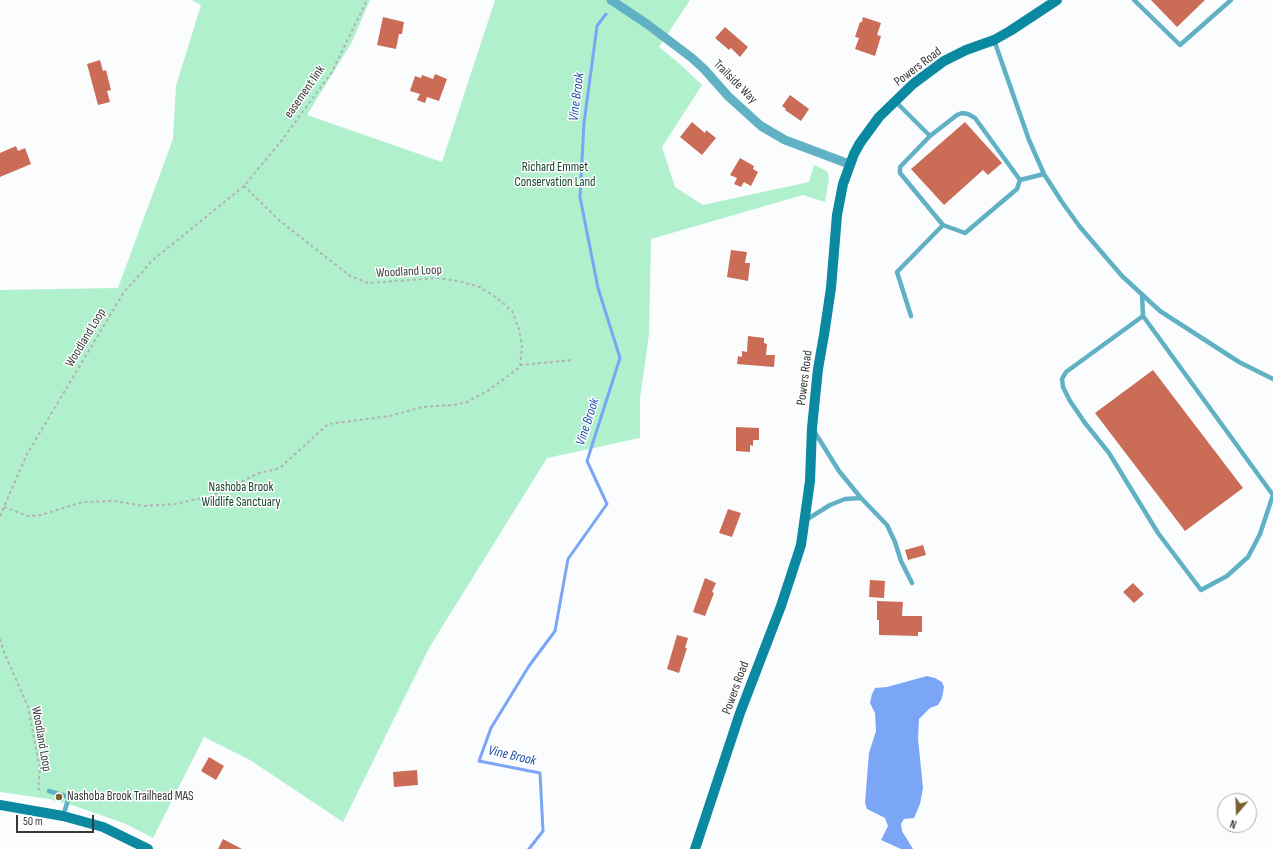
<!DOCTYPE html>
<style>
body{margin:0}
#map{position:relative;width:1273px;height:849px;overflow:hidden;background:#fafcfe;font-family:"Sofia Sans Condensed",sans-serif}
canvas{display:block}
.north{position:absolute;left:1217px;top:793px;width:40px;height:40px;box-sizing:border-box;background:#fff;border:1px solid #afafb1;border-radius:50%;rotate:199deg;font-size:11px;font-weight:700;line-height:16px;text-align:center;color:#36383b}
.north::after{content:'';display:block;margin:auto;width:14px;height:18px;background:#776030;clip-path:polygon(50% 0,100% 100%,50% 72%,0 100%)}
.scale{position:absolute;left:16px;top:815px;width:78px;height:18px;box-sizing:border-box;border:2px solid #36383b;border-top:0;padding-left:5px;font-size:12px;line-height:14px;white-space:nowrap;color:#36383b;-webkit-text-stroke:3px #fff;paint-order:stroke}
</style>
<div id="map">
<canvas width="1273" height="849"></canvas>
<div class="north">N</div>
<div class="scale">50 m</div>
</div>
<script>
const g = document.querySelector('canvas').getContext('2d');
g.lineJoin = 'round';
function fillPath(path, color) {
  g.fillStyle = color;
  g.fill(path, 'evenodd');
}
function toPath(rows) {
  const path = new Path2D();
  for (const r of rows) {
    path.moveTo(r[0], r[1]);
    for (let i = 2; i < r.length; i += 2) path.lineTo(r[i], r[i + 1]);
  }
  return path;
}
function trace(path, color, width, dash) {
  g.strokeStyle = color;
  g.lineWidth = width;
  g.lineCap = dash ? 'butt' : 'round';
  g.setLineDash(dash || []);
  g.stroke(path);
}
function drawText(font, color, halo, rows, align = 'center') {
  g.font = font + ' "Sofia Sans Condensed",sans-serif';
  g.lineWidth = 3;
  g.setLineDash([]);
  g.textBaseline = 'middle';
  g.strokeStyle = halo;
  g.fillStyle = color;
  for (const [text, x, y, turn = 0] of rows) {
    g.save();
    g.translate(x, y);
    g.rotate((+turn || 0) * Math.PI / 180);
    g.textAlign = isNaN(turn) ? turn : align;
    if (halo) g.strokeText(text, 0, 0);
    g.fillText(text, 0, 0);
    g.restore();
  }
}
fillPath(toPath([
 [192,0,370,0,352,42,307,115,442,162,495,0,690,0,659,47,680,64,702,85,662,147,675,187,703,205,809,182,814,165,825,170,828,173,829,179,825,202,803,195,651,239,649,334,640,398,640,438,547,458,429,648,343,822,250,760,204,737,153,838,126,824,75,806,49,799,0,792,0,290,118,288,173,139,176,86,201,5]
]), '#b0f0cd');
fillPath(toPath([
 [927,676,935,678,942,682,944,687,942,698,938,705,930,708,919,719,918,738,923,788,920,804,914,818,904,819,901,824,902,831,913,849,901,849,881,840,888,826,885,818,867,809,865,803,869,753,876,731,875,713,870,703,872,694,875,688,887,687]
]), '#7ba6f5');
trace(toPath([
 [529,849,543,831,540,773,479,761,491,728,529,666,555,631,568,559,607,504,587,461,620,358,598,288,580,197,584,123,597,26,606,14]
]), '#7ba6f5', 3);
fillPath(toPath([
 [1151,0,1205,0,1177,27],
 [383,17,404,22,402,34,399,34,396,49,377,45],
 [863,17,881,23,877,35,881,36,875,56,855,49,859,38,855,37,860,22,862,22],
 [725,27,748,47,740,57,731,48,729,50,715,38],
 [100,60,103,71,106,70,111,90,107,91,110,102,98,105,87,64],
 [435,74,447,79,439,101,427,97,425,103,417,100,420,94,410,91,415,76,421,78,422,75,433,79],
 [790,95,809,109,801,121,785,110,786,109,782,106],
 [692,122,705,133,706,130,716,138,702,155,680,137],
 [965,122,1002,163,988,175,983,170,944,205,911,169],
 [16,146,18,151,25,148,31,164,0,177,0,153],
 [740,158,754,166,753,169,758,172,751,186,744,182,741,187,734,184,737,178,730,175],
 [731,250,747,252,745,263,750,263,748,281,727,277],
 [748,336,764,338,764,343,767,344,766,355,775,355,774,367,737,364,738,356,742,357,742,351,747,352],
 [1153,370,1243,488,1185,531,1095,413],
 [736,427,759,428,759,440,753,440,753,446,750,445,750,452,736,451],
 [728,509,741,513,732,537,719,533],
 [923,545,926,555,908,560,905,550],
 [705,578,716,583,712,592,714,593,705,616,693,612],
 [870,580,885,581,884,598,869,597],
 [1133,583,1144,594,1134,603,1123,592],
 [877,601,903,602,902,616,922,616,922,632,918,632,918,636,879,635,879,620,877,620],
 [677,635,688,638,685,648,687,648,679,673,667,669],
 [209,757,224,766,216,780,201,771],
 [417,770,418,785,394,787,393,772],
 [223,839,242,849,218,849]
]), '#cb6c57');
trace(toPath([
 [520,365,573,360],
 [4,507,28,516,41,515,83,502,115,501,144,506,175,504,211,496,231,488,256,474,280,468,328,424,390,416,422,407,454,405,467,402,489,390,520,367,522,346,519,329,512,311,497,298,480,287,458,281,438,278,368,283,350,276,280,221,244,186],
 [0,516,27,454,124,292,153,260,244,186,282,140,332,72,367,0],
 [0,639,4,652,28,707,40,769,38,789,42,790]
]), '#b0b2b4', 2, [3, 3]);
trace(toPath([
 [1134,0,1180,45,1231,0],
 [994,40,1029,140,1044,174,1062,202,1080,227,1122,276,1160,311,1239,362,1273,379],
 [895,101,930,136,900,167,900,173,943,225,897,272,911,316],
 [930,136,957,115,962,113,968,114,975,118,1020,180,1044,174],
 [943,225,965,233,1017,189,1020,180],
 [1142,295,1143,316,1273,495,1260,534,1248,557,1227,576,1201,590,1158,533,1109,453,1085,423,1070,401,1063,387,1062,379,1066,372,1143,316],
 [861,498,887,525,895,542,901,561,912,583],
 [806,520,830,505,845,499,861,498,839,471,814,431],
 [49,791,69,797,63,816]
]), '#61b1c5', 4.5);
trace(toPath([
 [611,0,647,24,692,58,704,69,728,96,761,126,785,140,849,164]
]), '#61b1c5', 9);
trace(toPath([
 [0,805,63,816,103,827,148,849],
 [695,849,740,713,781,606,801,545,810,481,812,428,818,369,824,335,831,288,837,215,843,184,854,154,860,143,879,117,913,84,944,61,966,50,994,40,1010,31,1057,0]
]), '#0a89a0', 10);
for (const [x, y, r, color] of [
 [59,797,4,"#776030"]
]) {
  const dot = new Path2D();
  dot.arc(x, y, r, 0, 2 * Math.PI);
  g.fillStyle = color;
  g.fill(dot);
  trace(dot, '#fff', 1.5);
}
drawText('13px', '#36383b', '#fff', [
 ["Powers Road",918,67,-37],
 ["Trailside Way",735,82,45],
 ["easement link",305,92,-55],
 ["Woodland Loop",409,272,-3],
 ["Woodland Loop",86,338,-59],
 ["Powers Road",805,378,-83],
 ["Powers Road",736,688,-70],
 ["Woodland Loop",41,739,80]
]);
drawText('13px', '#16432e', '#fff', [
 ["Richard Emmet",555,168],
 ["Conservation Land",555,183],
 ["Nashoba Brook",241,488],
 ["Wildlife Sanctuary",241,503]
]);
drawText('13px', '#36383b', '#fff', [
 ["Nashoba Brook Trailhead MAS",67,797]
], 'left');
drawText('italic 14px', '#214fab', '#fff', [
 ["Vine Brook",577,97,-83],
 ["Vine Brook",588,422,-72],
 ["Vine Brook",512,756,13]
]);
</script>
